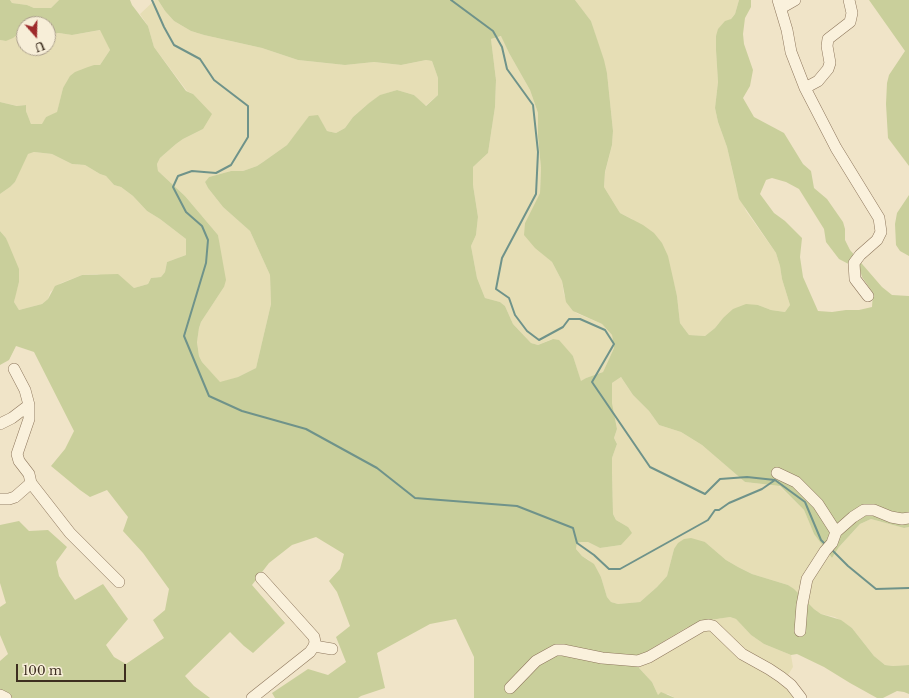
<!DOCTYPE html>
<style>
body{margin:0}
#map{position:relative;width:909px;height:698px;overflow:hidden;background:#f0e4c8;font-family:"Libre Baskerville",serif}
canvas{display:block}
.north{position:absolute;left:16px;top:16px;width:40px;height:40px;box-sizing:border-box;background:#f7eed8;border:1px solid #ada18e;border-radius:50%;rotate:160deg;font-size:11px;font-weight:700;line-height:16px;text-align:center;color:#3d2e20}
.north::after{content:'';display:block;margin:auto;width:14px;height:18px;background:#9e2a2b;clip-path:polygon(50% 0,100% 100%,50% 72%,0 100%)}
.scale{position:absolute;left:16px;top:664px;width:110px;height:18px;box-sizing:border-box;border:2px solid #3d2e20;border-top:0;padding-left:5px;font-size:12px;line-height:14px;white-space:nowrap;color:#3d2e20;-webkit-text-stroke:3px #f7eed8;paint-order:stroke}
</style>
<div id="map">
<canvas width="909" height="698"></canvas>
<div class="north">U</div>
<div class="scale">100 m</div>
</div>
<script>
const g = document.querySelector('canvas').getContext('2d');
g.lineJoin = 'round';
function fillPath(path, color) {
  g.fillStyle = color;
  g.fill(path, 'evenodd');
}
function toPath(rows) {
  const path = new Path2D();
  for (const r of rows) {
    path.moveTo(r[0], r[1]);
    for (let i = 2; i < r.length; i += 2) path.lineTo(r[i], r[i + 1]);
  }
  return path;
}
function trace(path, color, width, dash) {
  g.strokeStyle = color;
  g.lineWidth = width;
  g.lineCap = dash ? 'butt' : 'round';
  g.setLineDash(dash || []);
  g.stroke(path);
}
fillPath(toPath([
 [10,0,59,0,51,8,34,8,27,5,12,3],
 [155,0,158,0,165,11,174,21,191,31,204,35,262,48,298,60,345,65,374,62,401,65,426,60,432,61,438,78,438,95,425,106,414,95,397,90,381,95,369,103,353,117,345,128,336,133,327,131,318,116,310,116,287,145,263,162,257,166,243,171,231,171,209,177,205,182,208,188,223,207,250,231,270,275,271,304,256,368,238,377,220,383,202,362,199,356,197,341,199,328,201,322,224,287,218,235,185,196,158,171,157,164,160,158,176,144,183,139,203,129,193,94,187,91,154,47,148,26,140,14],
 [575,0,739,0,735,14,716,36,716,50,718,82,715,108,718,122,727,147,736,187,746,211,776,253,780,266,782,279,790,305,785,312,771,310,758,305,723,318,715,328,705,336,689,335,680,323,677,296,674,284,632,219,620,213,604,187,605,173,612,145,613,131,607,73,591,21],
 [24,29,24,48,48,48,48,34,59,33,72,35,101,30,110,50,100,65,94,65,63,88,57,113,46,117,43,124,31,124,26,111,26,105,18,106,0,102,0,40,6,41],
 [502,36,509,53,530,90,538,113,538,137,541,168,540,193,525,223,544,255,552,262,562,281,564,295,576,313,602,324,612,335,614,348,603,372,586,378,581,382,573,356,552,339,538,345,531,343,513,324,505,306,500,302,485,298,477,278,471,246,476,235,478,217,473,185,473,167,488,153,495,107,496,80,491,39],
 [34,152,52,154,72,164,85,165,100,174,106,176,114,185,121,187,133,196,147,211,160,219,186,239,186,255,167,262,165,272,161,277,151,278,148,284,134,288,124,280,97,274,82,275,61,283,50,292,48,299,42,304,19,310,14,302,15,296,19,282,6,238,0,231,0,194,10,187,15,182,27,154],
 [621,377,633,395,649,411,659,425,681,432,702,445,745,482,779,486,804,510,814,534,832,558,839,547,860,524,871,519,904,528,909,527,909,665,893,666,885,665,874,656,852,628,835,617,821,614,814,609,788,585,752,574,738,567,726,560,705,542,674,549,667,576,657,587,640,602,618,604,611,602,607,597,601,577,589,560,582,556,576,549,577,543,581,542,588,542,600,548,621,545,628,527,616,520,613,514,612,471,612,458,617,444,614,438,617,429,612,403,612,383],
 [730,617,736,619,751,635,764,644,791,655,793,667,783,683,794,698,675,698,668,694,658,695,652,682,639,668,646,652,686,628,710,620]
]), '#e6deb5');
fillPath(toPath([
 [0,0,10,0,12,3,27,5,34,8,51,8,59,0,130,0,132,5,148,26,154,47,186,91,193,94,212,114,203,129,183,139,176,144,160,158,157,164,158,171,185,196,218,235,226,280,224,287,201,322,199,328,197,342,199,356,202,362,220,382,238,377,256,368,271,304,270,275,250,231,223,207,208,188,205,182,209,177,231,171,243,171,257,166,263,162,287,145,309,116,318,115,327,131,336,133,345,128,353,117,369,103,380,95,397,90,414,95,426,106,438,95,438,78,432,61,426,60,401,65,374,62,345,65,298,60,262,48,204,35,191,31,174,21,165,11,158,0,575,0,591,21,604,60,607,73,613,131,612,145,605,172,604,187,620,213,643,225,654,233,662,243,668,256,677,296,680,323,689,335,705,336,715,328,723,318,733,309,746,304,758,305,771,310,785,312,790,305,782,279,780,266,776,253,739,199,727,147,718,122,715,108,718,82,716,50,716,36,718,29,725,21,731,19,735,14,739,0,751,0,751,7,745,18,743,34,744,44,753,70,750,86,743,98,754,117,784,133,803,164,811,171,814,188,827,199,843,222,845,229,845,240,850,250,882,287,892,295,909,296,909,527,904,528,871,519,860,524,839,547,832,558,814,534,804,510,780,486,745,482,702,445,681,432,659,425,649,411,633,395,621,377,612,383,612,403,617,429,614,438,617,444,612,458,612,471,613,514,616,520,628,527,632,533,621,545,600,548,588,542,581,542,577,543,576,549,582,556,594,564,601,577,607,597,611,602,618,604,640,602,657,587,667,576,674,549,678,543,684,539,691,538,705,542,726,560,738,567,752,574,788,585,794,589,814,609,821,614,841,620,852,628,874,656,885,665,893,666,909,665,909,694,904,692,897,691,883,698,877,698,850,683,824,667,797,654,791,655,764,644,751,635,736,619,730,617,710,620,686,628,646,652,639,668,652,682,658,695,661,692,675,698,474,698,474,657,456,619,430,624,377,653,385,688,361,696,358,698,275,698,272,693,308,669,328,675,346,662,336,637,350,626,337,592,329,581,340,569,344,554,316,537,292,545,269,563,252,585,285,623,253,653,244,646,230,632,185,676,194,686,210,698,0,698,0,661,8,654,0,635,0,607,6,603,0,583,0,525,19,521,29,531,48,530,67,547,56,562,59,576,75,600,103,584,128,619,106,645,114,657,126,664,164,638,153,620,165,610,169,589,143,553,123,531,128,517,107,490,90,497,80,490,51,466,65,449,74,431,34,352,16,346,9,360,0,365,0,231,6,238,19,269,19,282,14,302,19,310,42,304,48,299,55,286,82,275,118,274,134,288,148,284,151,278,161,277,165,272,167,262,186,255,186,239,160,219,147,211,133,196,121,187,114,185,106,176,100,174,85,165,72,164,52,154,34,152,28,154,15,182,10,187,0,194,0,102,17,106,26,105,26,111,31,124,42,124,46,117,57,112,63,88,70,76,75,72,88,67,94,65,100,65,110,50,100,30,72,35,59,33,48,34,48,24,24,24,24,29,13,38,6,41,0,40],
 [501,36,509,53,530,90,538,113,538,137,541,168,540,193,525,223,524,235,535,248,552,262,562,281,566,302,573,311,602,324,612,335,614,348,603,372,586,378,581,381,573,356,559,340,553,339,538,345,531,343,513,324,505,306,500,302,485,298,477,278,471,246,476,235,478,217,473,185,473,167,488,153,495,107,496,80,491,39],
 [772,178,786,182,799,189,824,229,826,242,839,259,860,270,862,277,873,293,872,307,859,310,846,310,832,312,818,311,803,277,800,257,802,238,785,221,774,213,760,194,766,180],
 [869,0,909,0,909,166,888,138,886,104,887,83,889,75,905,51],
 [909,195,909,256,900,251,896,245,895,224,897,213]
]), '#c9cf9b');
trace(toPath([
 [152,0,164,27,174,45,200,59,214,80,248,106,248,137,231,165,216,173,192,171,178,176,173,187,186,212,202,226,208,240,206,263,184,336,209,396,242,411,306,429,377,468,415,498,517,506,573,528,577,543,594,555,609,569,620,569,708,520,715,510,719,510,729,503,762,489,775,480],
 [451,0,493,31,502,47,507,69,533,105,538,152,536,194,502,258,496,289,509,298,515,315,527,331,539,340,563,327,569,319,580,319,605,330,614,344,592,382,650,467,705,494,720,479,747,477,775,480,805,502,821,540,826,545],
 [831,549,848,566,876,589,909,588]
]), '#6f938a', 2);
const minor = toPath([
 [778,0,787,30,791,52,805,88,836,148,879,218,881,232,877,240,860,255,854,263,855,279,868,296],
 [781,8,795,0],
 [805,88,818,81,828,69,830,63,827,46,828,39,850,22,852,13,849,0],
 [14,369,25,390,29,405],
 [0,424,12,418,29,405,29,419,17,454,19,461,29,474,31,483,70,533,119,582],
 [777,473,796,482,818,504,836,532],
 [0,499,9,499,15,497,31,483],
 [261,578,314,637,315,642,314,646],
 [800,631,802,605,807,579,825,551,832,543,836,532,853,517,864,510,874,510,891,517,902,519,909,518],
 [510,688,536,661,556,650,563,650,602,658,638,661,649,657,702,626,709,625,713,626,742,654,769,669,781,677,791,685,801,698],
 [0,695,6,698],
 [252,698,310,652,314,646,332,649]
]);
trace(minor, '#8d765c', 12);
trace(minor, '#faf1dc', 11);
</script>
